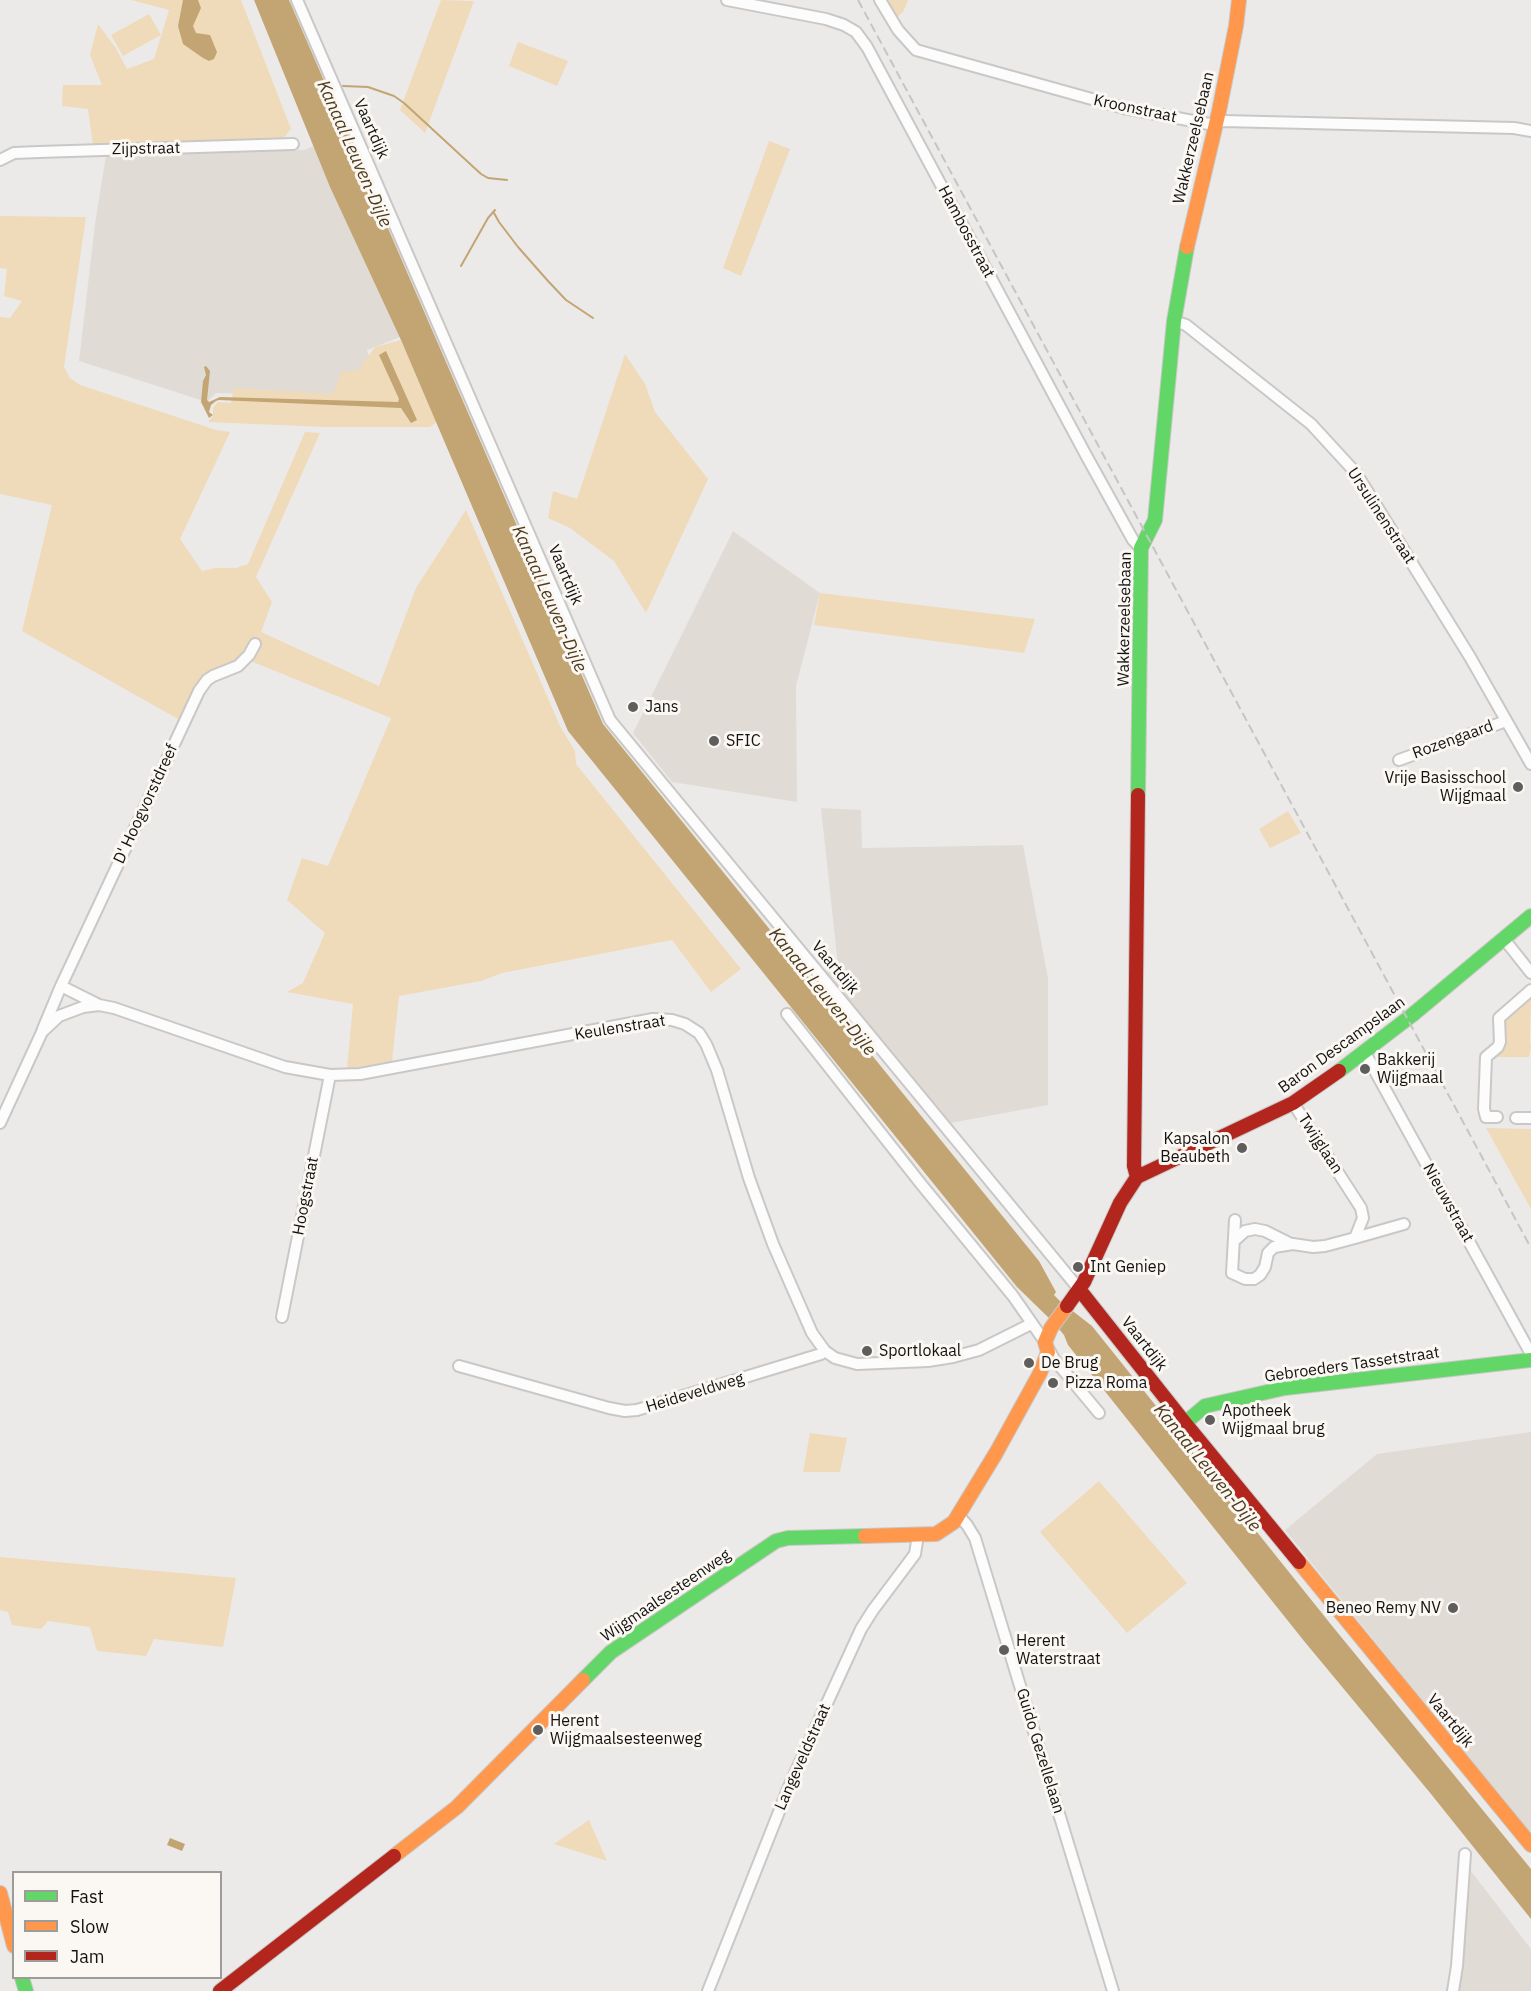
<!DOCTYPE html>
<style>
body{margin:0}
#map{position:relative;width:1531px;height:1991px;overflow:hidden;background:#eceae8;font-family:"IBM Plex Sans",sans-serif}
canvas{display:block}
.legend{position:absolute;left:12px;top:1871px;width:210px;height:108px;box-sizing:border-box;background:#fbf8f3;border:2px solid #9e9c99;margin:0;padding:8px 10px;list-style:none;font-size:18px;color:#131211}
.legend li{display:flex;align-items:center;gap:12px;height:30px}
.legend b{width:30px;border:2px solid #9e9c99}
</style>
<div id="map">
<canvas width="1531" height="1991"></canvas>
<ul class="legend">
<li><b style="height:8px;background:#63d668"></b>Fast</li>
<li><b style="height:8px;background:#ff974d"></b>Slow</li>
<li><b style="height:8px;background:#b3261e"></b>Jam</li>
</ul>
</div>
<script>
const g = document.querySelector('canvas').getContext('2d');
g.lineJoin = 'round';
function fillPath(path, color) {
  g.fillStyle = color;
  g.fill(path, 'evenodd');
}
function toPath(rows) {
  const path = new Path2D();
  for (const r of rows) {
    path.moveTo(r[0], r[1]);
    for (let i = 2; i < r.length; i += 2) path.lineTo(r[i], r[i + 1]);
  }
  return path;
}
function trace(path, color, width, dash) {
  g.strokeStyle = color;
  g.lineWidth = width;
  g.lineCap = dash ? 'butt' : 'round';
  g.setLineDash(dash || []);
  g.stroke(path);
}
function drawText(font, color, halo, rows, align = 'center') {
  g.font = font + ' "IBM Plex Sans",sans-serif';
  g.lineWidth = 6;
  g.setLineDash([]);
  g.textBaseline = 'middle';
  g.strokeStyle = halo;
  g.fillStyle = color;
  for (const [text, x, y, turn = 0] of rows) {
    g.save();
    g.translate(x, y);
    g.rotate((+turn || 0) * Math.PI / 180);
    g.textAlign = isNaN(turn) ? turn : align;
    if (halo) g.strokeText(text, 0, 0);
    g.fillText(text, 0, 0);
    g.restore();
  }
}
fillPath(toPath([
 [314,146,400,337,367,350,384,398,216,393,207,402,79,361,95,224,106,155,304,150],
 [733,531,820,593,796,686,797,802,672,782,633,733],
 [821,808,861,810,862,848,1023,845,1048,978,1048,1105,945,1124,822,970,838,966],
 [1531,1432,1531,1835,1285,1530,1377,1454],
 [1471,1871,1531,1949,1531,1991,1457,1991]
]), '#e0dcd5');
fillPath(toPath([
 [131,0,241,0,291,129,282,140,93,145,88,109,62,106,63,85,102,85,90,55,98,24,115,47,127,69,154,59,169,10],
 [441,0,474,1,425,133,400,110],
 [886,0,908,0,903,12,896,18],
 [149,14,161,35,123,56,111,35],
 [518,42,568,61,557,86,509,66],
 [769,141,790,149,741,276,723,268],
 [0,216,86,217,64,367,70,378,80,385,216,430,230,432,180,539,202,571,215,568,236,568,248,564,305,432,320,433,256,577,272,602,261,632,379,686,416,588,466,510,560,726,575,751,576,764,741,969,711,992,672,940,502,973,481,981,399,996,392,1061,347,1069,353,1004,287,992,303,983,325,933,287,900,302,858,328,866,391,718,248,660,215,680,201,679,178,719,22,631,52,505,0,494,0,317,10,318,22,301,4,296,7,269,0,268],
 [401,340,437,422,430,427,325,427,208,422,213,416,213,408,218,402,231,403,234,388,333,394,341,372,358,370,375,347],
 [625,354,645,384,655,412,708,479,646,613,614,561,570,528,548,518,553,491,577,499],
 [820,593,1035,619,1024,653,814,625],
 [1288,811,1301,833,1270,848,1259,829],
 [1531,995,1530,1041,1531,1047,1529,1057,1491,1057,1505,1048,1505,1017],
 [1486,1128,1531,1129,1531,1209],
 [810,1433,847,1438,840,1472,803,1472],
 [1099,1481,1187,1583,1127,1633,1040,1532],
 [0,1557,236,1578,223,1647,154,1639,146,1656,97,1651,90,1627,48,1621,41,1629,12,1625,8,1612,0,1610],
 [589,1820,607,1861,554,1844]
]), '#efdaba');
fillPath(toPath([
 [183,0,198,0,201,8,193,26,196,33,210,35,217,52,214,59,209,61,203,58,183,44,178,26],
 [254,0,289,0,603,724,1039,1261,1056,1292,1054,1295,1061,1302,1092,1326,1100,1336,1333,1627,1531,1869,1531,1919,1431,1794,1304,1641,1068,1345,1064,1335,1053,1322,1017,1287,568,731,401,340,330,187],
 [386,351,417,420,411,423,401,408,219,400,216,401,211,405,209,412,213,415,209,418,201,402,203,381,206,375,204,367,206,366,210,371,207,400,209,402,220,397,398,402,399,399,379,355],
 [170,1838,185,1844,182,1851,167,1845]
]), '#c3a574');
trace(toPath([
 [343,86,368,87,394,96,404,103,481,174,488,178,507,180],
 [494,213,499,222,518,247,548,281,566,300,593,318],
 [461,266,488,218,495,210]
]), '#c3a574', 2);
const street = toPath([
 [297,0,610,720,1079,1289],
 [727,0,826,19,844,25,856,32,867,47,1087,457,1133,540,1141,548],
 [880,0,898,30,916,50,1124,108,1209,124,1223,121,1514,128,1531,131],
 [0,160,14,153,39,152,293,144],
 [1174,321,1186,325,1311,424,1356,473,1470,657,1531,764],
 [1399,760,1506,721],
 [1504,939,1531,973],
 [61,986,199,691,207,680,213,676,238,666,249,655,255,644],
 [787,1014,921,1184,1013,1296,1045,1342,1054,1359,1099,1413],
 [43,1029,61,986,97,1004],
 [1364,1051,1531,1354],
 [1497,1117,1486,1117,1484,1109,1486,1057,1498,1047,1500,1042,1499,1018,1531,990],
 [1516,1118,1531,1118],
 [0,1123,42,1032,59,1016,83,1007,99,1005,114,1008,285,1067,330,1075,360,1074,653,1019,672,1020,685,1024,699,1033,706,1044,717,1070,749,1178,773,1244,812,1333,825,1351,835,1358,857,1364,928,1361,953,1357,979,1350,1031,1324],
 [1235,1220,1232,1273,1245,1279,1254,1279,1260,1275,1265,1267,1268,1253,1274,1247,1293,1244,1313,1247,1325,1246,1355,1238,1363,1218,1361,1208,1293,1103],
 [1355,1238,1404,1224],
 [1234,1241,1245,1231,1255,1229,1265,1231,1289,1243],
 [282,1317,330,1075],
 [459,1366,609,1408,625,1411,637,1410,821,1354,825,1351],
 [959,1516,967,1525,975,1538,1113,1991],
 [708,1991,788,1789,811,1738,861,1629,873,1610,915,1554,918,1535],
 [1453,1991,1457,1966,1465,1854]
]);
const fast = toPath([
 [1138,795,1141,548,1155,520,1174,321,1187,247],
 [1339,1071,1411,1016,1531,916],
 [1185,1423,1205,1406,1285,1388,1531,1360],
 [583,1680,611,1652,776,1541,788,1538,865,1536],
 [22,1978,26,1991]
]);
const slow = toPath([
 [1187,247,1219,111,1236,26,1239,0],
 [865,1536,936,1534,954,1522,996,1453,1040,1373,1048,1352,1045,1342,1051,1328,1067,1306],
 [1299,1562,1531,1845],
 [394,1856,457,1807,583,1680],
 [0,1893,14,1946]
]);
const jam = toPath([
 [1137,1177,1134,1166,1138,795],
 [1079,1289,1185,1423,1299,1562],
 [1067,1306,1084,1282,1120,1203,1137,1177,1293,1103,1339,1071],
 [220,1991,394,1856]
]);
trace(street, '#c9c8c6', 14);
trace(fast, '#c9c8c6', 16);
trace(slow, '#c9c8c6', 16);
trace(jam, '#c9c8c6', 16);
trace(street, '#fcfcfc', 10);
trace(fast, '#63d668', 14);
trace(slow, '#ff974d', 14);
trace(jam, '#b3261e', 14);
trace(toPath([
 [858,0,1531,1248]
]), '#c6c5c4', 2, [9, 4.5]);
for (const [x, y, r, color] of [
 [633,707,6,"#5f5e5c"],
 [714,741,6,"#5f5e5c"],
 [1518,787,6,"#5f5e5c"],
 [1365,1069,6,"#5f5e5c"],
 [1242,1148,6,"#5f5e5c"],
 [1078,1267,6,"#5f5e5c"],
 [867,1351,6,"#5f5e5c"],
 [1029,1363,6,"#5f5e5c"],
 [1053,1383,6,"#5f5e5c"],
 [1210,1420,6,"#5f5e5c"],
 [1453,1608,6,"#5f5e5c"],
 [1004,1650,6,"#5f5e5c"],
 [538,1730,6,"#5f5e5c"]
]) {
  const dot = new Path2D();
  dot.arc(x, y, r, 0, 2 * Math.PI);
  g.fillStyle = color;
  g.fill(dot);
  trace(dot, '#fbf8f3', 2);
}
drawText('16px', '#131211', '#fbf8f3', [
 ["Kroonstraat",1135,109,12],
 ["Vaartdijk",371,129,66],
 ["Wakkerzeelsebaan",1194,138,-77],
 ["Zijpstraat",146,149,-1],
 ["Hambosstraat",966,232,62],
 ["Ursulinenstraat",1381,516,57],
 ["Vaartdijk",565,575,67],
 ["Wakkerzeelsebaan",1125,619,-89],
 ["Rozengaard",1453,740,-20],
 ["D' Hoogvorstdreef",146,804,-65],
 ["Vaartdijk",835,968,50],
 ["Keulenstraat",620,1028,-9],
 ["Baron Descampslaan",1342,1045,-36],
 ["Twijglaan",1320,1144,57],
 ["Hoogstraat",306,1196,-79],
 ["Nieuwstraat",1448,1203,61],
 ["Vaartdijk",1144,1344,52],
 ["Gebroeders Tassetstraat",1352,1365,-8],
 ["Heideveldweg",695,1393,-17],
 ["Wijgmaalsesteenweg",666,1596,-34],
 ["Vaartdijk",1450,1721,51],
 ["Guido Gezellelaan",1040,1751,73],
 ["Langeveldstraat",803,1757,-66]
]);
drawText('16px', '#131211', '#fbf8f3', [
 ["Jans",645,707],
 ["SFIC",726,741],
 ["Vrije Basisschool",1506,778,"right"],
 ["Wijgmaal",1506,796,"right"],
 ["Bakkerij",1377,1060],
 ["Wijgmaal",1377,1078],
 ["Kapsalon",1230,1139,"right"],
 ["Beaubeth",1230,1157,"right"],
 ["Int Geniep",1090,1267],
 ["Sportlokaal",879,1351],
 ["De Brug",1041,1363],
 ["Pizza Roma",1065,1383],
 ["Apotheek",1222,1411],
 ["Wijgmaal brug",1222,1429],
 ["Beneo Remy NV",1441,1608,"right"],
 ["Herent",1016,1641],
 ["Waterstraat",1016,1659],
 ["Herent",550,1721],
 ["Wijgmaalsesteenweg",550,1739]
], 'left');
drawText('italic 18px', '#4e3b1d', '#fbf8f3', [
 ["Kanaal Leuven-Dijle",354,154,66],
 ["Kanaal Leuven-Dijle",549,599,66],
 ["Kanaal Leuven-Dijle",822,992,51],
 ["Kanaal Leuven-Dijle",1207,1468,51]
]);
</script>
